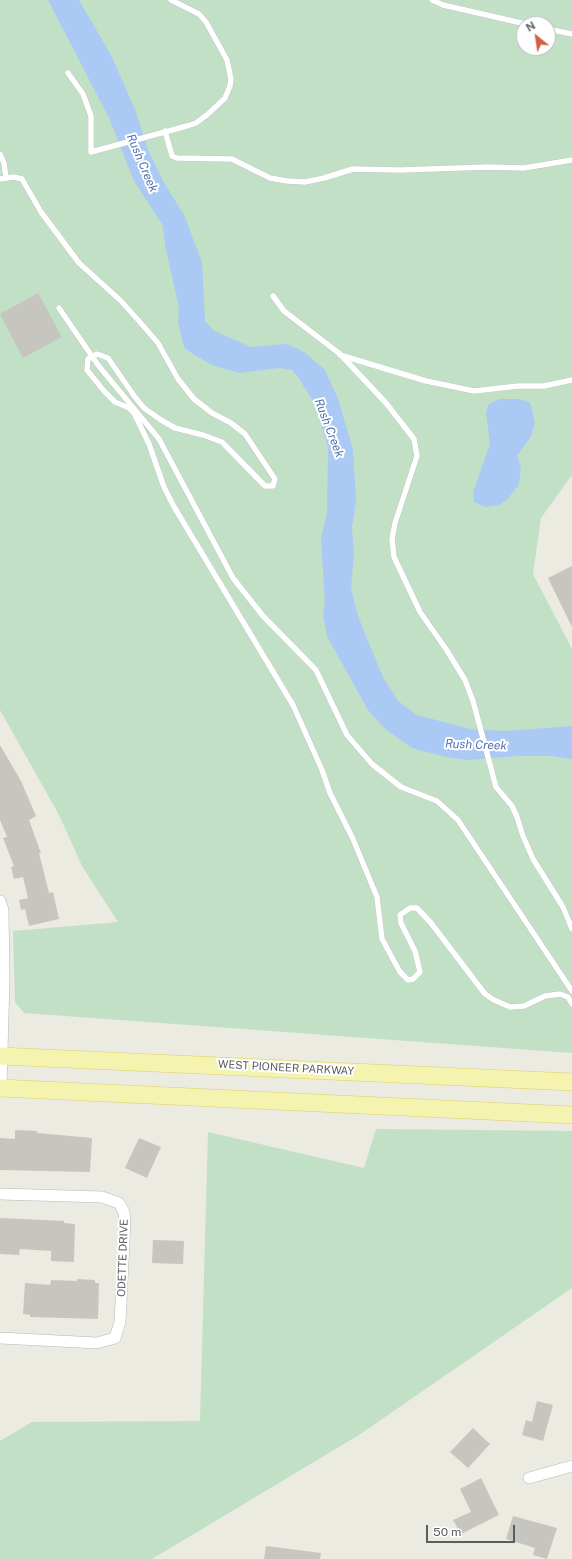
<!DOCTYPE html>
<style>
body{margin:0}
#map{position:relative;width:572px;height:1559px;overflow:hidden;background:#ebebe2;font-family:"Public Sans",sans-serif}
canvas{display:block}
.north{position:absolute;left:516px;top:16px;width:40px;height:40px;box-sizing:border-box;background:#fff;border:1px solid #bdbec0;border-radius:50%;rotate:330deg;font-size:11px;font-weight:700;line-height:16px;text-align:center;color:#5b5d61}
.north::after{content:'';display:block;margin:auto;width:14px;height:18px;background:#d26141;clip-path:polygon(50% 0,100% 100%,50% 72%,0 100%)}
.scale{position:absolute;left:426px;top:1525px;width:89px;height:18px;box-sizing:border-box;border:2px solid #5b5d61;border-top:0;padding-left:5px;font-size:12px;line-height:14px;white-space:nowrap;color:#5b5d61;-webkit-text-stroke:3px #fff;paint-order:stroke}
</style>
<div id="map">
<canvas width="572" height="1559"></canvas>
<div class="north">N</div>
<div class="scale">50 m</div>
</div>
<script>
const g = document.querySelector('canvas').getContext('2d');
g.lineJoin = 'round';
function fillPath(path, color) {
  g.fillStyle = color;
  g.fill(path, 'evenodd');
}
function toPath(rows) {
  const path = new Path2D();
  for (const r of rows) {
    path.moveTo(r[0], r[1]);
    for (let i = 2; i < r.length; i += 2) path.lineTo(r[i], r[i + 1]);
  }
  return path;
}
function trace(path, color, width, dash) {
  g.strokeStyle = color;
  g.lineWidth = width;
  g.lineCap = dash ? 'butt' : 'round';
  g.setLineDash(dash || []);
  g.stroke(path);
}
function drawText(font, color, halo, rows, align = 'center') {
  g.font = font + ' "Public Sans",sans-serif';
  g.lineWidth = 4;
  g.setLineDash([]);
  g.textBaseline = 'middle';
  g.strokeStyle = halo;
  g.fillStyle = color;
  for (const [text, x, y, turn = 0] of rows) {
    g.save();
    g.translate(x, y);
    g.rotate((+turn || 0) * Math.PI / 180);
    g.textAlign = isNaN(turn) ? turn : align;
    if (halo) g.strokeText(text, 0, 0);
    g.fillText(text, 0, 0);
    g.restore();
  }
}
fillPath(toPath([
 [0,0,572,0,572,475,541,518,533,574,572,649,572,1053,24,1013,15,1002,13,931,118,922,82,866,59,815,0,710],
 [524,24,548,24,548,48,524,48],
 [376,1129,572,1131,572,1288,359,1435,152,1559,0,1559,0,1441,32,1422,200,1421,208,1132,364,1168]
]), '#c2e0c6');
fillPath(toPath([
 [48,0,79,0,112,57,136,112,148,150,163,181,184,215,202,262,205,321,214,331,251,347,287,344,304,352,325,370,338,399,353,450,356,501,352,527,354,555,351,588,358,616,370,646,383,677,398,701,417,715,470,729,505,731,572,726,572,759,551,756,518,756,468,760,446,757,412,748,385,729,368,710,327,636,323,614,325,603,321,538,327,513,328,447,316,406,298,377,292,370,279,368,239,373,212,365,190,352,184,347,178,322,179,308,165,245,163,226,134,181,109,118],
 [499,399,519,399,530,402,535,422,531,436,517,456,521,468,519,484,508,499,499,505,485,507,474,502,473,492,490,444,486,413,488,405]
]), '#aac9f4');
fillPath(toPath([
 [38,293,62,337,23,358,0,314],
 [572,566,572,627,548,578],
 [0,745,21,781,36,816,29,820,41,853,39,853,49,893,53,892,59,919,29,926,25,909,21,910,19,900,28,898,23,877,14,879,11,867,14,866,3,838,7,837,0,820],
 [15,1130,37,1131,37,1133,92,1138,90,1172,0,1170,0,1138,15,1139],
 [139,1138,161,1147,147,1178,125,1168],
 [0,1218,64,1221,64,1223,75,1224,74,1262,51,1261,51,1251,20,1249,19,1255,0,1254],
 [153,1240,184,1241,183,1264,152,1263],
 [77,1279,95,1280,95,1283,99,1283,98,1319,30,1317,30,1315,23,1314,25,1283,50,1285,51,1280,77,1281],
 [537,1401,553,1405,543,1441,522,1435,526,1420,532,1422],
 [473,1428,490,1444,468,1468,450,1452],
 [481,1478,499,1515,461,1534,453,1520,471,1512,460,1489],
 [513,1516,557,1528,547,1559,533,1555,535,1548,506,1539],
 [266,1546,321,1553,320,1559,264,1559]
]), '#c7c5bf');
const service = toPath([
 [432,0,443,5,526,24],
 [548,29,572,34],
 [68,73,83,94,91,116,91,152,187,126,196,123,208,114,225,98,230,86,231,79,227,60,206,22,199,14,171,0],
 [165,131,172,156,177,158,232,159,270,178,287,181,305,182,324,178,353,169,401,170,487,167,524,168,572,160],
 [0,154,4,163,6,178],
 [0,179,14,177,22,179,41,212,79,263,120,300,139,321,158,343,178,379,194,399,212,413,231,423,245,434,275,479,273,486,265,486,222,442,203,435,175,428,161,420,144,408,135,397,108,358,97,354,88,359,87,370,104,391,115,402,129,408,134,413,149,444,164,487,173,505,293,705,322,770,330,793,353,839,377,897,382,939,400,972,408,980,413,979,420,972,415,951,401,923,400,915,410,908,417,908,431,923,485,994,494,1000,510,1007,524,1006,545,996,560,994,568,997,572,1004],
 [273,296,284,311,340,354,386,403,414,439,417,456,395,523,392,539,394,557,420,612,446,649,465,680,473,701,496,787,512,806,517,817,523,836,533,859,563,907,572,929],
 [59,308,98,365,159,439,233,578,263,616,316,670,347,735,372,764,401,787,437,801,458,820,572,991],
 [340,355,426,381,474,391,518,386,544,386,572,380]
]);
const minor = toPath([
 [0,901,3,910,4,979,1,1088],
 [0,1194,102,1197,119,1203,124,1212,125,1221,120,1322,115,1338,97,1343,0,1338],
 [529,1478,572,1466]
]);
const primary = toPath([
 [0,1056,572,1082],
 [0,1088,572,1115]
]);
trace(service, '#b5b7bb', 6);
trace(minor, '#b5b7bb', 12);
trace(primary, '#dfce68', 18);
trace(service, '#fff', 5.5);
trace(minor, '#fff', 11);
trace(primary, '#f4f3af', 17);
drawText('11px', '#5b5d61', '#fff', [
 ["WEST PIONEER PARKWAY",286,1068,3],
 ["ODETTE DRIVE",123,1258,-88]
]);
drawText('italic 12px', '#5173b3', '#fff', [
 ["Rush Creek",142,163,67],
 ["Rush Creek",329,428,69],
 ["Rush Creek",476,745,2]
]);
</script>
